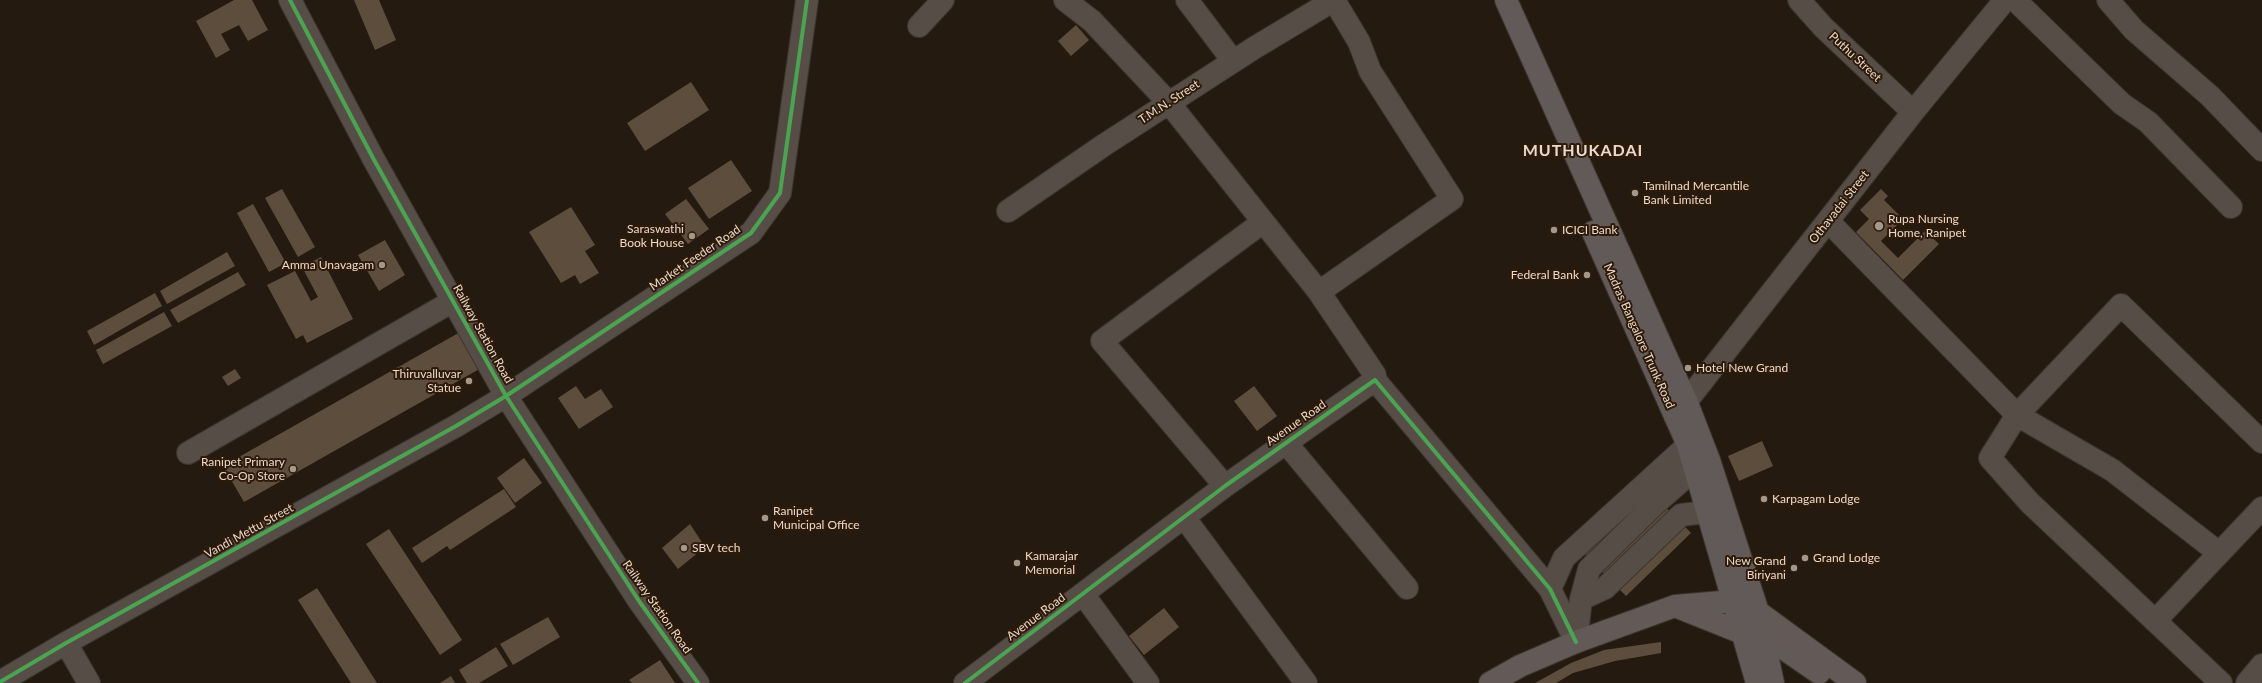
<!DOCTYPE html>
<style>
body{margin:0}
canvas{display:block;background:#251a10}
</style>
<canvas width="2262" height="683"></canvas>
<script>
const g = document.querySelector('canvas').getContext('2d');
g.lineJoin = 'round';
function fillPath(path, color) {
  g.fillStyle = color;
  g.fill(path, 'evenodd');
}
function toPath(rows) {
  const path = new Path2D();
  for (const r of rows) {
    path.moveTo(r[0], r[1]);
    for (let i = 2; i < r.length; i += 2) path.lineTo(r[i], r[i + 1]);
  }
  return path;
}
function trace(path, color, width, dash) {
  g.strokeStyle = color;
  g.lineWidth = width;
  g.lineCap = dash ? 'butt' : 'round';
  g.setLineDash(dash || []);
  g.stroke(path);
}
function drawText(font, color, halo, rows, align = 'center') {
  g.font = font + ' Lato,sans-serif';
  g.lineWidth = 4;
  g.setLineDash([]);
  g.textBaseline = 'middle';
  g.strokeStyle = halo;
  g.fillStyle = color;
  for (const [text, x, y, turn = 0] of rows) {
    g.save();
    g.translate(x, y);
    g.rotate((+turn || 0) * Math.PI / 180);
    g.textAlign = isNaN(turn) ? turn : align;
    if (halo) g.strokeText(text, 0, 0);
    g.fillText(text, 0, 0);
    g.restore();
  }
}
fillPath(toPath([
 [234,0,252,0,268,30,248,41,239,25,221,34,230,50,216,58,196,21],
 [354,0,379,0,396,40,375,50],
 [1076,25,1089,40,1071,56,1058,41],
 [691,82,709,110,645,151,627,123],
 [731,160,752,191,709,219,688,188],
 [282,189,315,247,298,257,265,198],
 [1881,189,1888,196,1884,200,1903,219,1881,241,1898,258,1925,231,1939,244,1903,280,1856,232,1869,219,1860,210],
 [686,199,709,229,688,244,665,214],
 [253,204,286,263,269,272,237,213],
 [571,207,595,245,585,251,599,273,580,284,575,275,561,283,529,232],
 [385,240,405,275,379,291,358,255],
 [227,252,235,266,167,304,160,291],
 [321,257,353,319,307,343,303,335,296,339,267,285,295,271,311,301,318,297,302,267],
 [238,272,246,285,178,323,170,310],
 [155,293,162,306,94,345,87,331],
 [164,312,172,326,103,364,96,350],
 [462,331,483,367,244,502,223,466],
 [235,369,241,378,228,386,222,377],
 [576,386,585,399,601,389,613,407,579,429,558,398],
 [1254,386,1277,416,1257,431,1234,401],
 [1762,441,1773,466,1739,481,1728,456],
 [524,458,542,483,515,503,497,478],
 [504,489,516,507,450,550,447,546,422,563,412,548],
 [1650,491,1691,533,1626,596,1585,554],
 [690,524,705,547,678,569,662,548],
 [389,529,462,640,440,655,366,544],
 [317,588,377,683,351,683,298,600],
 [1164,608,1179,627,1144,655,1129,636],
 [548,617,560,637,513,665,500,644],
 [1661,642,1661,653,1615,661,1573,673,1556,683,1535,683,1571,663,1604,650],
 [496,647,508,666,479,683,467,683,459,670],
 [660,660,675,683,632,683,629,680],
 [451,676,455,683,440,683]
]), '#5d4d3d');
const minor = toPath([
 [290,0,373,158,506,396,639,601,698,683],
 [1065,0,1092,21,1169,103,1319,292],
 [1187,0,1233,61],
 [1334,0,1359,42,1370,71,1452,199,1319,292,1375,375,1375,380],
 [1799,0,1823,27,1913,112],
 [2015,0,2122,104,2148,122,2231,207],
 [2108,0,2134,30,2210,96,2262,150],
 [919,26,943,0],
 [1008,211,1104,145,1254,48,1334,0],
 [1828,221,2017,415,2112,470,2219,553],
 [1675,416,1913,112,2005,0],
 [1286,443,1407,588],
 [188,453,453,301],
 [1225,486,1102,341,1263,222],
 [1184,517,1306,683],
 [1550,589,1564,558,1688,445],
 [1083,594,1148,683],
 [1581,599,1589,569,1655,504,1696,468],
 [2155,621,2262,508],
 [1576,642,1581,599,1605,588,1681,515,1706,512],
 [66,643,89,683],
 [0,682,66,643,456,426,506,396,751,233,780,193,807,0],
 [965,683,1225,486,1375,380,1550,589,1576,642],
 [2221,683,2030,503,1990,458,2017,415,2121,305,2262,442],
 [2247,683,2262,665]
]);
const major = toPath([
 [1680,608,1740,632,1761,633,1819,673],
 [1490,683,1520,666,1576,642,1675,606,1734,601,1758,612,1855,683]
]);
const highway = toPath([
 [1506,0,1687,403,1709,460,1758,612,1773,683],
 [1593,232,1688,445,1757,683]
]);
trace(minor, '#3d352e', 24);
trace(major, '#3d352e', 24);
trace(highway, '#3d352e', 24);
trace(minor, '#564e46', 22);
trace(major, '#635a57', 22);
trace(highway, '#625a58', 22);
trace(toPath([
 [290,0,373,158,506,396,639,601,698,683],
 [0,682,66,643,456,426,506,396,751,233,780,193,807,0],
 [965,683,1225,486,1375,380,1550,589,1576,642]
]), '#4ca352', 4);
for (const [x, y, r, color] of [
 [1635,193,4,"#a4978c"],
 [1879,226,5,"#a4978c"],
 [1554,230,4,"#a4978c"],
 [692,236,4,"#a4978c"],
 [382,265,4,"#a4978c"],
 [1587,275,4,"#a4978c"],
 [1688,368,4,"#a4978c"],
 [469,381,4,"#a4978c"],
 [293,469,4,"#a4978c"],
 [1764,499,4,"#a4978c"],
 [765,518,4,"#a4978c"],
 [684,548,4,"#a4978c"],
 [1805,558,4,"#a4978c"],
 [1017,563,4,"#a4978c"],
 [1794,568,4,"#a4978c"]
]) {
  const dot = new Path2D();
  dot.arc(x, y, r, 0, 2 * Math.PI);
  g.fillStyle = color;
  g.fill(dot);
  trace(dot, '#2e1a07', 1.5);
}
drawText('12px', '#e8dacf', '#2e1a07', [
 ["Puthu Street",1855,57,43],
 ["T.M.N. Street",1169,102,-33],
 ["Othavadai Street",1839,207,-52],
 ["Market Feeder Road",695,258,-34],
 ["Railway Station Road",483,334,61],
 ["Madras Bangalore Trunk Road",1639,336,66],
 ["Avenue Road",1296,423,-35],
 ["Vandi Mettu Street",249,531,-29],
 ["Railway Station Road",657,607,55],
 ["Avenue Road",1036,617,-37]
]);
drawText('12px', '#e8dacf', '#2e1a07', [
 ["Tamilnad Mercantile",1643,186],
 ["Bank Limited",1643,200],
 ["Rupa Nursing",1888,219],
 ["Home, Ranipet",1888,233],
 ["Saraswathi",684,229,"right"],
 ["Book House",684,243,"right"],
 ["ICICI Bank",1562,230],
 ["Amma Unavagam",374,265,"right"],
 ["Federal Bank",1579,275,"right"],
 ["Hotel New Grand",1696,368],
 ["Thiruvalluvar",461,374,"right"],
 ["Statue",461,388,"right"],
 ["Ranipet Primary",285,462,"right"],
 ["Co-Op Store",285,476,"right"],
 ["Karpagam Lodge",1772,499],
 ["Ranipet",773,511],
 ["Municipal Office",773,525],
 ["SBV tech",692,548],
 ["Kamarajar",1025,556],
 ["Memorial",1025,570],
 ["Grand Lodge",1813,558],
 ["New Grand",1786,561,"right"],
 ["Biriyani",1786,575,"right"]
], 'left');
g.letterSpacing = '1px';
drawText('bold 16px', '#e8dacf', '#2e1a07', [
 ["MUTHUKADAI",1583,151]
]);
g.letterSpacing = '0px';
</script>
